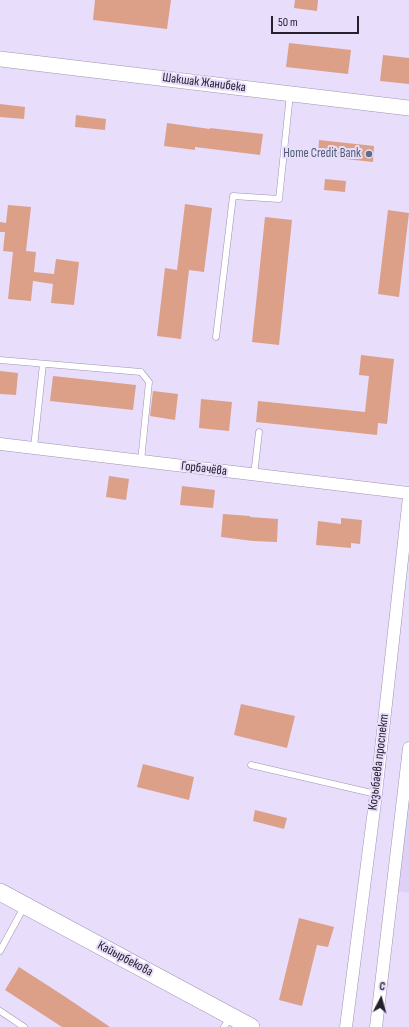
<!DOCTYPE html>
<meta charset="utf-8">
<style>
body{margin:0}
#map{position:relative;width:409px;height:1027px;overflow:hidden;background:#e9ddfc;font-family:"Sofia Sans Condensed",sans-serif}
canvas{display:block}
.north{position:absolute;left:361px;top:979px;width:40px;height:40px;-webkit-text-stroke:3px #e9ddfc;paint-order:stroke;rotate:6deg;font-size:11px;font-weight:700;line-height:16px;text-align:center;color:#25202c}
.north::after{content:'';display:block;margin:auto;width:14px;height:18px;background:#25202c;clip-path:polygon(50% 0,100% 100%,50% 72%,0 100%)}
.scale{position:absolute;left:271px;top:16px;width:88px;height:18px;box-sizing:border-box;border:2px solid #25202c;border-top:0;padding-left:5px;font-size:12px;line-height:14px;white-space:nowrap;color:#25202c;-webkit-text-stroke:3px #e9ddfc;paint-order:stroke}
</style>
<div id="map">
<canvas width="409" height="1027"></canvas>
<div class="north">С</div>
<div class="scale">50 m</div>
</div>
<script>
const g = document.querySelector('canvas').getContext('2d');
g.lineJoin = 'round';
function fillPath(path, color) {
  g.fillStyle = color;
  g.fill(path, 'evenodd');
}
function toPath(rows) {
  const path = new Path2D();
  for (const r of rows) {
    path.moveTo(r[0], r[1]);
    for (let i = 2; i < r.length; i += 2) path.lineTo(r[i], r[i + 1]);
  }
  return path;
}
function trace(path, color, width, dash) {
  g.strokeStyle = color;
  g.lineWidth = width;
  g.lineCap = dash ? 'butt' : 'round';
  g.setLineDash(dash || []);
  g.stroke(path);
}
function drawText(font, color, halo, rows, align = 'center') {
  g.font = font + ' "Sofia Sans Condensed",sans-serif';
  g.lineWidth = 4;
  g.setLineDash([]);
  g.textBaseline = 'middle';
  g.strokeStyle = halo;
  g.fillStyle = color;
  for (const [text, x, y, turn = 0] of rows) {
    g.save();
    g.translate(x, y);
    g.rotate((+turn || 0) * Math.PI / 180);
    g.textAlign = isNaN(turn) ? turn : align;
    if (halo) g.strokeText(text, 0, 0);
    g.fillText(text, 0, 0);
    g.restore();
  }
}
fillPath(toPath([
 [409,783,409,893,397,891]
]), '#dfd0f6');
fillPath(toPath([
 [95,0,171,0,167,29,93,20],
 [295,0,318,0,317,11,294,8],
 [289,43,351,50,348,74,286,67],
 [383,55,409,58,409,84,380,81],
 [0,104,25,107,24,119,0,117],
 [76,115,106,119,105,130,75,127],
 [167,123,210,129,210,128,263,134,260,155,195,147,195,150,164,146],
 [319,140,374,146,373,162,318,156],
 [325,179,346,181,345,192,324,190],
 [185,204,212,208,204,272,189,270,181,339,157,336,165,268,177,270],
 [8,205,31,207,26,251,36,252,34,272,54,274,56,259,79,262,74,305,51,303,53,284,33,281,31,301,8,299,13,252,3,251,5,232,0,232,0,222,6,223],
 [388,210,409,213,399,297,378,294],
 [265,217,292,220,279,345,252,342],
 [361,355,394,359,387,424,378,423,377,435,256,422,258,401,365,412,369,376,359,375],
 [0,371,18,373,16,395,0,394],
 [53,376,136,385,133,410,50,401],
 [153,391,178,394,175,420,150,416],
 [201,399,232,402,229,431,199,428],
 [109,476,129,479,126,500,106,497],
 [182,486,215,490,213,508,180,505],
 [223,514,250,516,250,517,278,519,277,542,253,541,221,537],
 [341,518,362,520,360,544,351,543,351,548,316,545,318,521,341,524],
 [241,704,295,716,287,748,234,735],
 [143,764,194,777,189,800,137,787],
 [255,810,287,818,284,829,253,821],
 [299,918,334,927,328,947,317,945,302,1006,279,1000],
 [19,967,64,996,110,1027,62,1027,5,990]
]), '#dc9f88');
const service = toPath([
 [216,337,233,196,279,199,290,94],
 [0,360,141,372,149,382,141,461],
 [34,447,43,364],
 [254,475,259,432],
 [251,765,376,794],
 [0,951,24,907],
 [0,1011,24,1027],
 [224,1027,230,1018]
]);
const minor = toPath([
 [0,444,409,493],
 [346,1027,376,794,409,497],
 [376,1027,409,748]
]);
const tertiary = toPath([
 [0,59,409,108]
]);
const secondary = toPath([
 [0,892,251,1027]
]);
trace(service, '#9f93b0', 7);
trace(minor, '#9f93b0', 13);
trace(tertiary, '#9f93b0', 16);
trace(secondary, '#9f93b0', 18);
trace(service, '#fff', 6);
trace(minor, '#fff', 12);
trace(tertiary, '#fff', 15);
trace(secondary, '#fff', 17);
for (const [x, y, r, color] of [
 [369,154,4,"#5c6f8a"]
]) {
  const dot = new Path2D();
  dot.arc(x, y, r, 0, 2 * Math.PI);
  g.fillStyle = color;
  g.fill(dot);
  trace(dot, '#e9ddfc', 1.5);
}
drawText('13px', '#25202c', '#e9ddfc', [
 ["Шакшак Жанибека",204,83,7],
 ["Горбачёва",204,469,7],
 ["Козыбаева проспект",379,762,-83],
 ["Кайырбекова",125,959,28]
]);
drawText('13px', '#4e5e75', '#e9ddfc', [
 ["Home Credit Bank",361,154]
], 'right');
</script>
